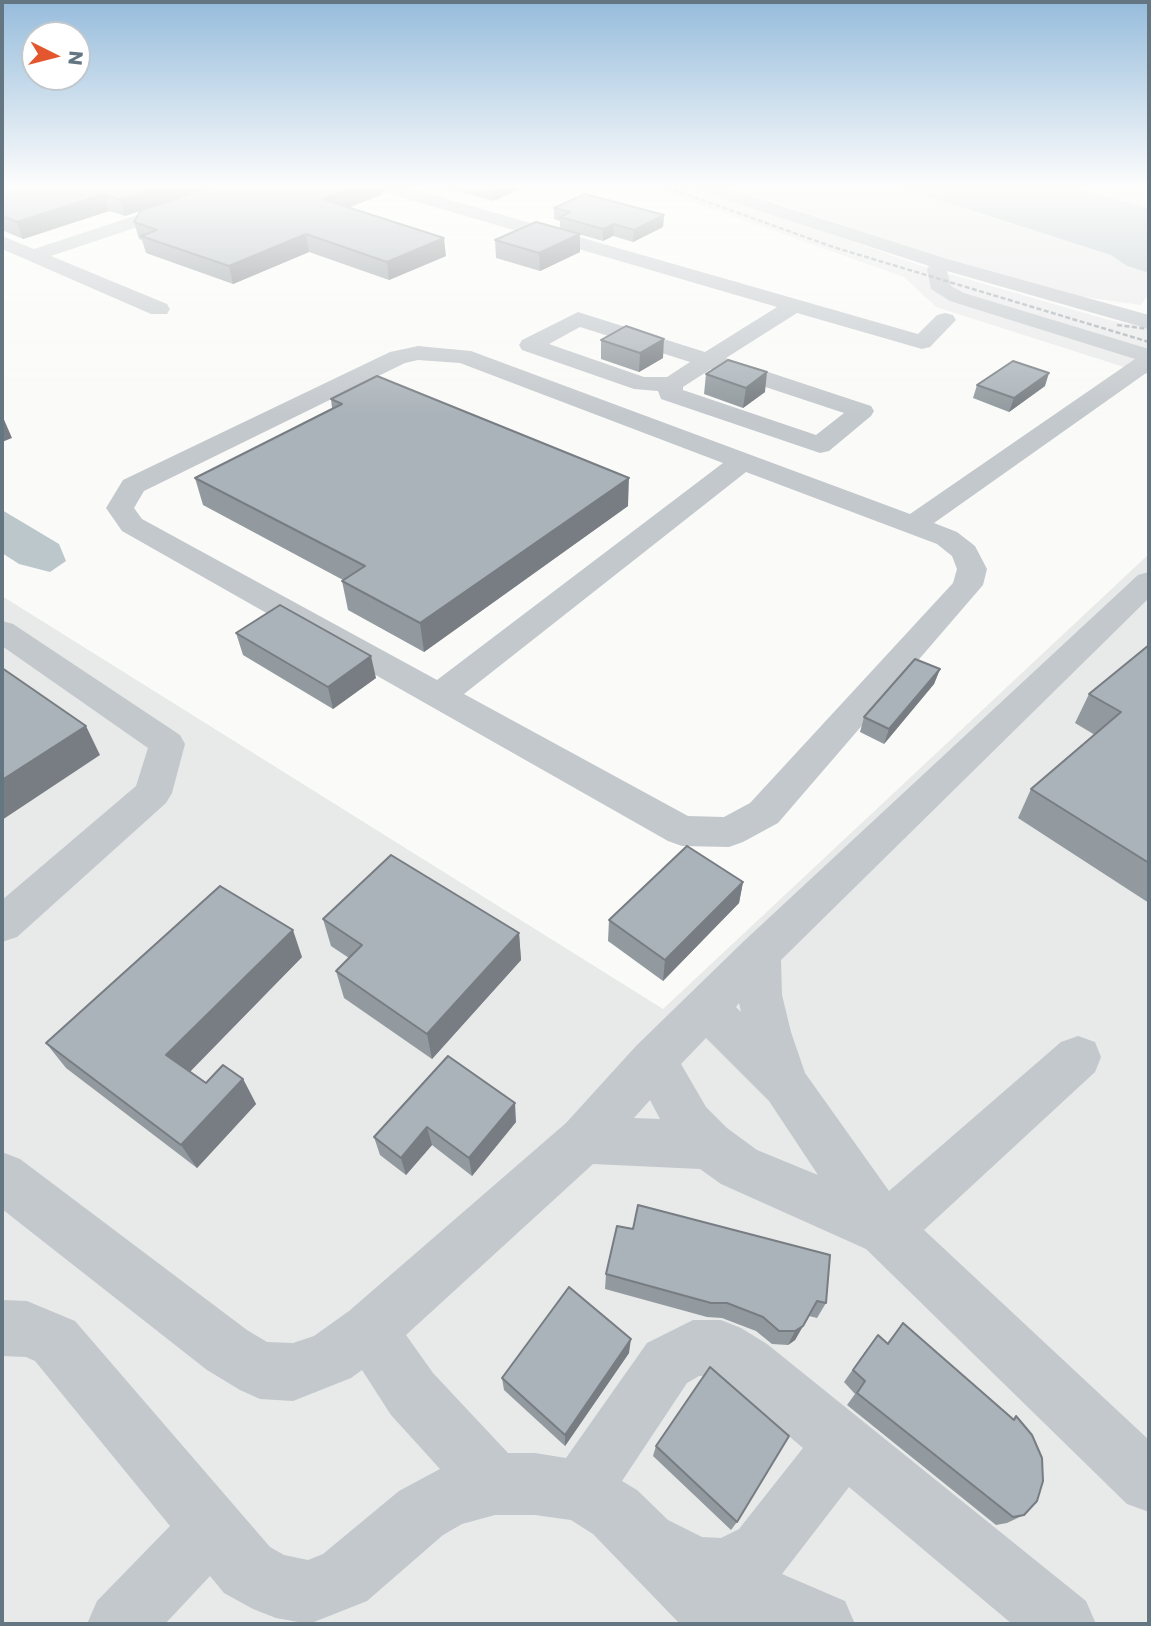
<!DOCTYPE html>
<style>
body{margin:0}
#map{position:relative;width:1151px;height:1626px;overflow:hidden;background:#fafaf8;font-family:Poppins,sans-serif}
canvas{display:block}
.frame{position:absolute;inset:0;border:4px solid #657683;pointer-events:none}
.north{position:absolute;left:21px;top:21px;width:70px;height:70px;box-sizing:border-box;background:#fff;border:2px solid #c1c8cd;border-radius:50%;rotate:96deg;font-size:19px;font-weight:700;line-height:28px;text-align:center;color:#657683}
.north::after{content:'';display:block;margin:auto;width:24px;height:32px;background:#e4572e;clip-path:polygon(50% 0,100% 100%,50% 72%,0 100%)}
</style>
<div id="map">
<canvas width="1151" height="1626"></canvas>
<div class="frame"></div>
<div class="north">N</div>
</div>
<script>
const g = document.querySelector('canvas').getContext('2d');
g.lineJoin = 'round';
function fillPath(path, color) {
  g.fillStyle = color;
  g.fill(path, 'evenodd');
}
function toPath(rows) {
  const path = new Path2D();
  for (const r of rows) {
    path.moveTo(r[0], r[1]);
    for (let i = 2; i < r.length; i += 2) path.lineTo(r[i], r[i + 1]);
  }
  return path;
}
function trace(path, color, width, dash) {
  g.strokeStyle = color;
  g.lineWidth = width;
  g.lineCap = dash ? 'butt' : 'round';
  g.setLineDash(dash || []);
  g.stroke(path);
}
fillPath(toPath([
 [650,187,698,187,922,266,1109,320,1149,328,1149,375,936,307,904,277],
 [730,187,899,187,1112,255,1127,266,1146,272,1149,276,1149,293,1141,305,1077,296,948,261],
 [1067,187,1149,187,1149,208],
 [1149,554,1149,1624,2,1624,2,596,663,1009]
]), '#e8e9e9');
fillPath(toPath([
 [899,187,1067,187,1149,208,1149,276,1146,272,1127,266,1111,255],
 [2,510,59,544,66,561,50,572,19,564,2,553]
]), '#bbc7cb');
fillPath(toPath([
 [222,187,248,187,245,191,51,256,167,304,170,309,167,314,151,314,2,249,2,236,34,249,222,187],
 [377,187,405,187,918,334,937,315,945,313,953,315,956,320,930,347,922,349,797,313,726,358,871,406,874,411,871,416,829,451,820,453,661,399,658,391,634,389,522,350,519,345,522,340,578,312,705,352,777,307,380,191,377,187],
 [580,327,690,362,667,377,644,377,549,344,580,327],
 [711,369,844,413,816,435,683,390,683,387,711,369],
 [696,187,723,187,947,259,1149,315,1149,329,947,271,951,286,964,293,1149,349,1149,371,934,523,957,532,975,546,987,569,983,585,778,823,743,842,729,847,682,846,668,841,122,531,106,508,123,480,390,352,418,346,471,351,910,514,1135,359,950,301,931,289,927,270,929,266,699,191,696,187],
 [418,360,460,363,723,463,437,680,142,519,134,508,144,491,405,363,418,360],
 [746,472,937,544,952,556,957,569,953,583,750,803,724,817,688,816,464,694,746,472],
 [1149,572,1149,598,781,960,782,995,791,1032,805,1073,889,1191,1061,1042,1078,1036,1095,1042,1101,1057,1095,1072,924,1230,1149,1440,1149,1512,1127,1504,866,1249,721,1184,700,1169,593,1164,406,1335,433,1373,508,1453,535,1453,566,1458,647,1343,693,1320,721,1320,741,1328,767,1344,1086,1601,1096,1624,1012,1624,849,1487,782,1574,845,1601,855,1624,680,1624,593,1534,571,1520,535,1515,495,1515,462,1524,443,1535,367,1601,309,1624,276,1618,253,1609,224,1593,210,1576,165,1624,87,1624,97,1601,170,1526,35,1361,26,1357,2,1356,2,1300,27,1301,75,1321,270,1547,284,1555,308,1560,323,1554,399,1491,440,1469,391,1415,362,1370,351,1378,293,1401,260,1399,240,1390,207,1370,2,1209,2,1152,20,1159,247,1330,267,1342,293,1343,314,1336,349,1311,566,1123,636,1046,744,941,1138,575,1149,572],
 [739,1003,741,1012,736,1007,739,1003],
 [706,1038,769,1101,818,1175,757,1150,727,1128,706,1107,681,1064,706,1038],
 [650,1100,660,1119,634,1118,650,1100],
 [699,1376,714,1376,727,1384,803,1448,739,1529,721,1538,702,1537,668,1520,637,1490,622,1481,687,1383,699,1376],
 [2,621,13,624,180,735,185,744,172,793,166,803,17,937,2,942,2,900,136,786,148,748,2,646,2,621]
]), '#c3c8cc');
trace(toPath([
 [666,187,833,247,1149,342],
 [1117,325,1149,329]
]), '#a2aab0', 2.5, [5, 2.5]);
fillPath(toPath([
 [2,187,383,194,348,208,446,256,389,280,309,252,233,284,146,253,142,240,139,239,134,222,140,211,125,216,109,211,23,239,2,230],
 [443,187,525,187,493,201],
 [554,208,664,215,663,227,633,242,613,236,603,241,560,229,560,221,554,219],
 [580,234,580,252,540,271,496,258,495,240],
 [601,340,663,358,639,372,601,359],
 [706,374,765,392,743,408,704,394],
 [977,385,1045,386,1009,412,973,398],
 [331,399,628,506,424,652,348,610,342,581,343,580,203,505,195,478,332,408],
 [236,633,376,678,333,709,243,655],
 [1149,645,1149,903,1018,818,1031,789,1095,735,1075,723,1089,694],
 [940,669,934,684,884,744,860,732,864,717],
 [743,882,739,903,663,981,608,941,609,920],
 [323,919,519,933,521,960,432,1059,344,998,336,971,349,958,331,946],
 [302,957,190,1071,206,1083,243,1079,256,1104,197,1168,66,1068,46,1043],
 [448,1056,516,1122,472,1176,432,1145,406,1175,380,1155,374,1137],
 [617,1226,826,1303,817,1318,809,1316,795,1340,788,1345,772,1344,756,1331,722,1318,707,1317,605,1289,606,1274],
 [903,1323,1013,1419,1016,1416,1024,1515,1007,1523,996,1525,847,1405,855,1394,844,1382,867,1349,887,1343],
 [629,1353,565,1446,504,1390,502,1378],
 [656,1446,737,1522,731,1530,653,1456]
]), '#929a9f');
fillPath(toPath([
 [159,187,214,187,125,216,120,200],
 [356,187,382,187,383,194,325,216,322,199],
 [492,187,525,187,493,201],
 [104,194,109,211,23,239,17,222],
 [664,215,663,227,633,242,634,230],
 [614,224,613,236,603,241,603,229],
 [306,234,309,252,233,284,229,266],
 [580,234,580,252,540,271,539,253],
 [444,238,446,256,389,280,387,262],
 [664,339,663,358,639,372,640,353],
 [767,372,765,392,743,408,746,388],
 [1049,373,1045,386,1009,412,1014,398],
 [2,415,12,438,2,442],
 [629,478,628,506,424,652,420,623],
 [371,656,376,678,333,709,328,687],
 [940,669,934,684,884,744,889,729],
 [86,726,100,755,2,820,2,780],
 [743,882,739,903,663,981,665,960],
 [293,930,302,957,182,1080,166,1055],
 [519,933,521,960,432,1059,427,1034],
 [243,1079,256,1104,197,1168,181,1145],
 [515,1103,516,1122,472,1176,469,1158],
 [427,1127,432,1145,406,1175,401,1158],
 [817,1301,795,1340,788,1345,795,1331],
 [631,1339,629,1353,565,1446,565,1435]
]), '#777d82');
const building = toPath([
 [2,187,159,187,120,200,104,194,17,222,2,216,2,187],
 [212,187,356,187,322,199,444,238,387,262,306,234,229,266,141,236,157,230,134,222,141,210,212,187],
 [585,194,664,215,634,230,614,224,603,229,560,217,570,212,554,208,585,194],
 [536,222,580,234,539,253,495,240,536,222],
 [626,326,664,339,640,353,601,340,626,326],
 [728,360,767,372,746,388,706,374,728,360],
 [1013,361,1049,373,1014,398,977,385,1013,361],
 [377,376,629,478,420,623,342,581,365,566,195,478,342,404,331,399,377,376],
 [280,605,371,656,328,687,236,633,280,605],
 [1149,645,1149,863,1031,789,1121,712,1089,694,1149,645],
 [915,659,940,669,889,729,864,717,915,659],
 [2,668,86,726,2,780,2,668],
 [687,846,743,882,665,960,609,920,687,846],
 [391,855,519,933,427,1034,336,971,362,945,323,919,391,855],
 [220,886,293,930,166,1055,206,1083,223,1065,243,1079,181,1145,46,1043,220,886],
 [448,1056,515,1103,469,1158,427,1127,401,1158,374,1137,448,1056],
 [638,1205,830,1255,826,1303,817,1301,803,1326,795,1331,779,1331,763,1317,727,1303,711,1303,606,1274,617,1226,633,1229,638,1205],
 [569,1287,631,1339,565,1435,502,1378,569,1287],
 [903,1323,1014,1420,1016,1416,1032,1435,1042,1458,1043,1481,1037,1501,1024,1515,1013,1517,857,1393,865,1381,853,1370,878,1335,888,1344,903,1323],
 [710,1367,789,1436,737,1522,656,1446,710,1367]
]);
fillPath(building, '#aab3b9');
trace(building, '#777d82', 2);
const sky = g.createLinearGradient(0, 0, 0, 415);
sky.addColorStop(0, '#96bcdc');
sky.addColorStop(0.45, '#fdfdfc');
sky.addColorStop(1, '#fdfdfc00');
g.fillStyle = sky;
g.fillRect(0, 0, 1151, 415);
</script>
